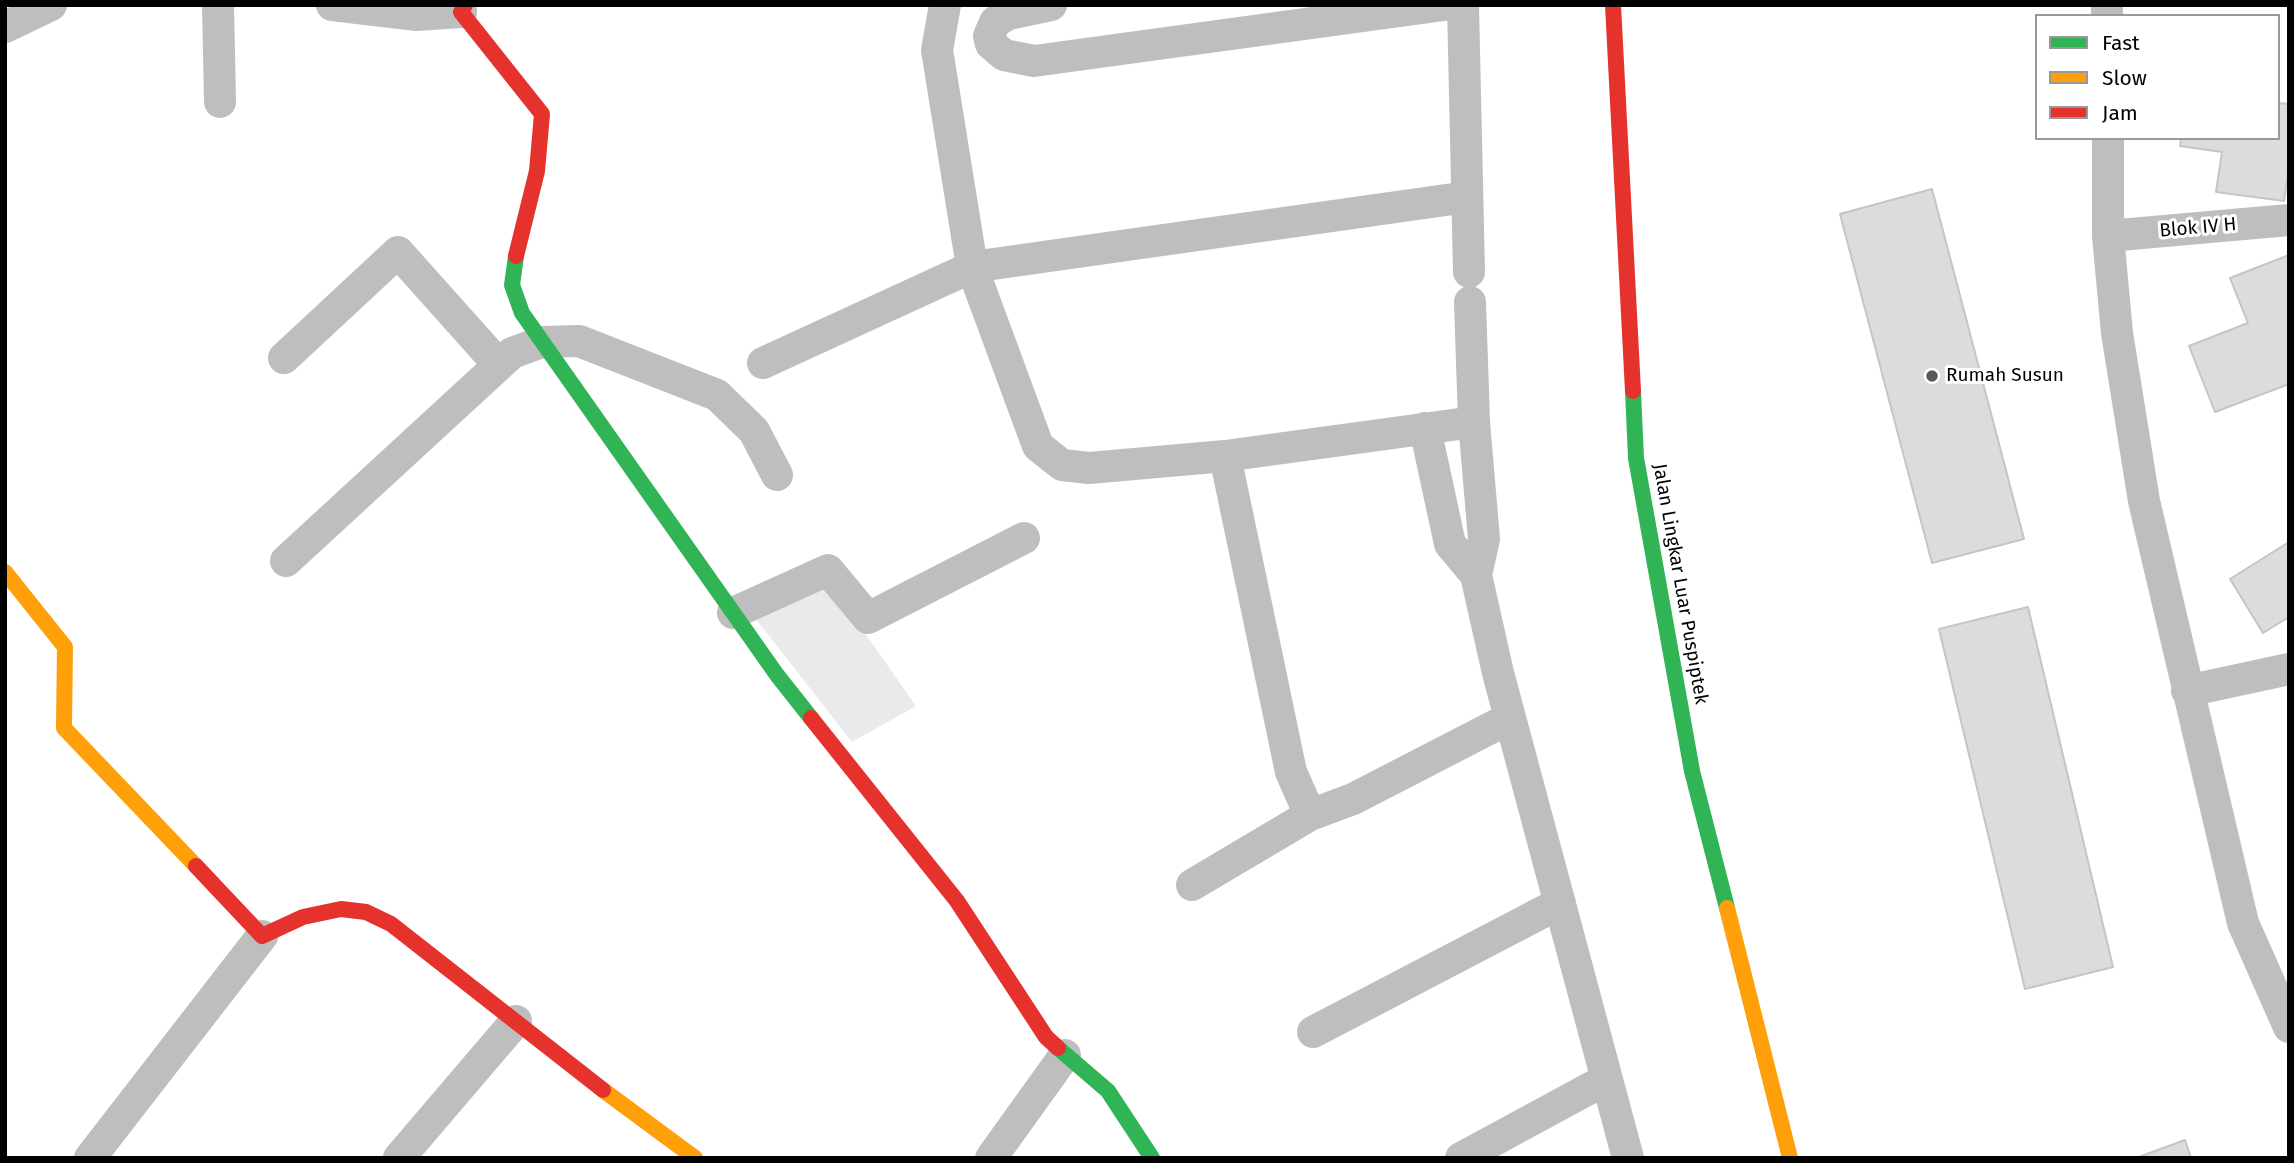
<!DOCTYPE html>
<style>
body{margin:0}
#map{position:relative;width:2294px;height:1163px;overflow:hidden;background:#fff;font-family:"Fira Sans",sans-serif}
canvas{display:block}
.frame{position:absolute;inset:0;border:7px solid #000;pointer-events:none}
.legend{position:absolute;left:2035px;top:14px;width:245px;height:126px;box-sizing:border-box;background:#fff;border:2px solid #999;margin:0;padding:9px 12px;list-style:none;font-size:21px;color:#000}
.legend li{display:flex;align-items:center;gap:14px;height:35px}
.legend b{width:35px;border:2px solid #999}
</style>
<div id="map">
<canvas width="2294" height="1163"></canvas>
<div class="frame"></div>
<ul class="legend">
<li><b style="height:9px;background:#30b455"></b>Fast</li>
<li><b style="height:9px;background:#ff9f0a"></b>Slow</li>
<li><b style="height:9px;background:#e5322d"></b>Jam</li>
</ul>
</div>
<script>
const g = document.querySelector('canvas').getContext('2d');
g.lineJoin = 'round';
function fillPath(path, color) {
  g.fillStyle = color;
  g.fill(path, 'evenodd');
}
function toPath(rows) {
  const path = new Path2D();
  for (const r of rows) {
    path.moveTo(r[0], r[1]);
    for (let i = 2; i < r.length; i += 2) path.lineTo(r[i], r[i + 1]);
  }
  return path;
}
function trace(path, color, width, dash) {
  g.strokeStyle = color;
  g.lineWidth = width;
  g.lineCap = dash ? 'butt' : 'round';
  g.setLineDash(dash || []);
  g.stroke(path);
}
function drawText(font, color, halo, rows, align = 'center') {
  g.font = font + ' "Fira Sans",sans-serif';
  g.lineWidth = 6;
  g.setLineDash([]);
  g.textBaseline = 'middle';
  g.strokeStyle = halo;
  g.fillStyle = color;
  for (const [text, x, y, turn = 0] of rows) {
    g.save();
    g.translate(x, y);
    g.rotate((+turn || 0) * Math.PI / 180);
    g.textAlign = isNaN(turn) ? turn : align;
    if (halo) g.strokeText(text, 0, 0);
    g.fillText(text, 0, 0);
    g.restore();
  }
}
fillPath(toPath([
 [829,582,916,706,852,742,755,618]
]), '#eaeaea');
const building = toPath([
 [2278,103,2289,104,2289,167,2284,201,2216,192,2222,152,2180,146,2181,138,2278,138,2278,103],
 [1932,189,2024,539,1932,563,1840,214,1932,189],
 [2289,255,2289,384,2215,412,2189,346,2248,323,2230,278,2289,255],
 [2289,542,2289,617,2263,633,2230,579,2289,542],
 [2028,607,2113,967,2025,989,1939,629,2028,607],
 [2185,1140,2191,1158,2136,1158,2185,1140]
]);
fillPath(building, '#dcdcdc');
trace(building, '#c5c5c5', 2);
trace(toPath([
 [218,5,220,102],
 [332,5,417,15,461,12],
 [945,5,937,50,972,267,1038,446,1062,465,1089,468,1225,456,1474,422],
 [1051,5,1008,14,995,22,989,36,991,44,1004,55,1034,61,1444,5],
 [1463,5,1469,272],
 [2107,5,2107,16],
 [5,27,51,5],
 [2108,138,2108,236,2117,333,2144,501,2243,923,2289,1027],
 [2108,236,2289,220],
 [1470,302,1474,422,1484,539,1476,575,1498,673,1628,1158],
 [284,358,398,252,499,365],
 [763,363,972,267,1467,197],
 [1425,428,1450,544,1476,575],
 [1225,456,1291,772,1310,815,1353,799,1510,718],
 [286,561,512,353,542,342,579,341,717,395,754,431,777,475],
 [733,613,828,570,868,618,1024,538],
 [2187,691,2289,669],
 [1192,885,1310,815],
 [1313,1032,1560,903],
 [90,1158,262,936],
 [399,1158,516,1021],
 [991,1158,1065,1055],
 [1461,1158,1607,1079]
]), '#bebebe', 32);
trace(toPath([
 [516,256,512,285,522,313,777,675,811,718],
 [1633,391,1636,458,1692,771,1727,908],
 [1058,1048,1108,1091,1152,1158]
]), '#30b455', 16);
trace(toPath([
 [5,572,65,647,64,728,196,866],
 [1727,908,1790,1158],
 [603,1090,695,1158]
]), '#ff9f0a', 16);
trace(toPath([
 [465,5,461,12,542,114,537,171,516,256],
 [1613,5,1633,391],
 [811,718,957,901,1046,1037,1058,1048],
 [196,866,262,936,303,917,341,909,366,912,391,924,603,1090]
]), '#e5322d', 16);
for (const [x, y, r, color] of [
 [1932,376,7,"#595959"]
]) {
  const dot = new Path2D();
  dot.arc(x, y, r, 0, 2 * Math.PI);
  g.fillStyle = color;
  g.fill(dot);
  trace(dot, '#fff', 2.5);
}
drawText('19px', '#000', '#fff', [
 ["Blok IV H",2198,228,-5],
 ["Jalan Lingkar Luar Puspiptek",1680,584,80]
]);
drawText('19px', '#000', '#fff', [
 ["Rumah Susun",1946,376]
], 'left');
</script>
